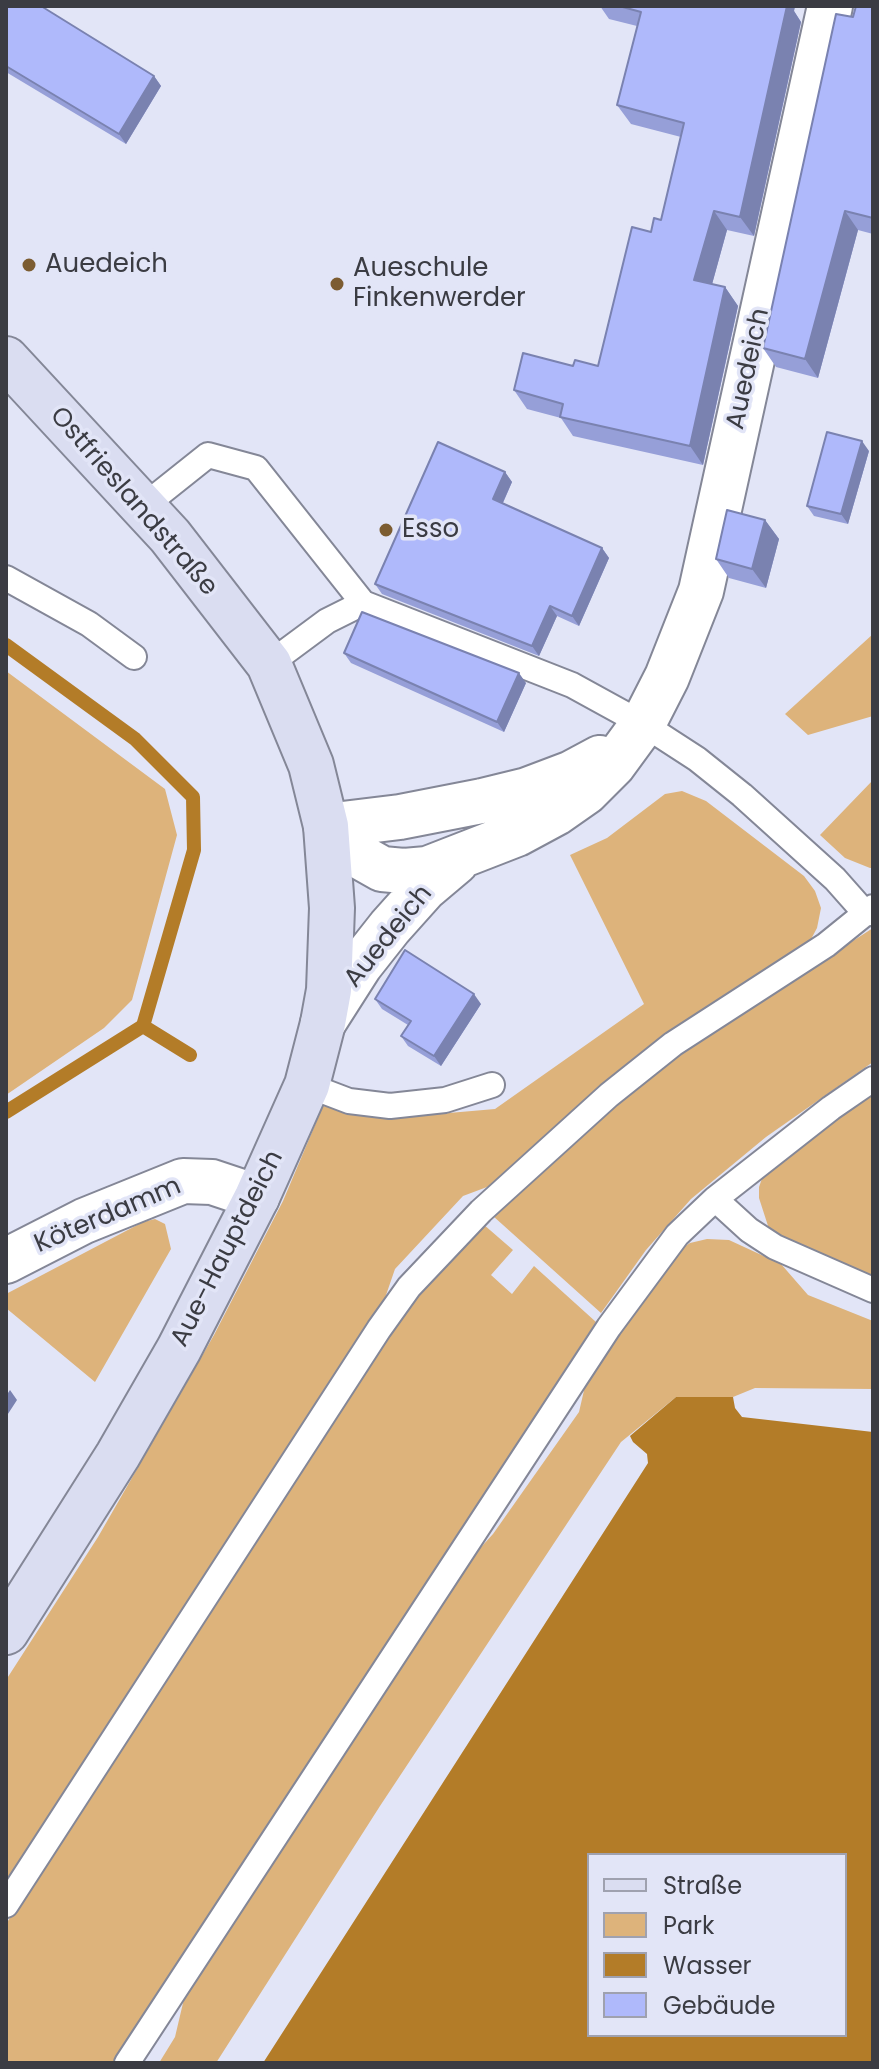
<!DOCTYPE html>
<meta charset="utf-8">
<style>
body{margin:0}
#map{position:relative;width:879px;height:2069px;overflow:hidden;background:#e2e5f7;font-family:Poppins,sans-serif}
canvas{display:block}
.frame{position:absolute;inset:0;border:8px solid #3b3c43;pointer-events:none}
.legend{position:absolute;left:587px;top:1853px;width:260px;height:184px;box-sizing:border-box;background:#e2e5f7;border:2px solid #9fa1af;margin:0;padding:10px 14px;list-style:none;font-size:24px;color:#3b3c43}
.legend li{display:flex;align-items:center;gap:16px;height:40px}
.legend b{width:40px;border:2px solid #9fa1af}
</style>
<div id="map">
<canvas width="879" height="2069"></canvas>
<div class="frame"></div>
<ul class="legend">
<li><b style="height:10px;background:#daddf1"></b>Straße</li>
<li><b style="height:22px;background:#ddb37b"></b>Park</li>
<li><b style="height:22px;background:#b37c28"></b>Wasser</li>
<li><b style="height:22px;background:#afb9fb"></b>Gebäude</li>
</ul>
</div>
<script>
const g = document.querySelector('canvas').getContext('2d');
g.lineJoin = 'round';
function fillPath(path, color) {
  g.fillStyle = color;
  g.fill(path, 'evenodd');
}
function toPath(rows) {
  const path = new Path2D();
  for (const r of rows) {
    path.moveTo(r[0], r[1]);
    for (let i = 2; i < r.length; i += 2) path.lineTo(r[i], r[i + 1]);
  }
  return path;
}
function trace(path, color, width, dash) {
  g.strokeStyle = color;
  g.lineWidth = width;
  g.lineCap = dash ? 'butt' : 'round';
  g.setLineDash(dash || []);
  g.stroke(path);
}
function drawText(font, color, halo, rows, align = 'center') {
  g.font = font + ' Poppins,sans-serif';
  g.lineWidth = 7;
  g.setLineDash([]);
  g.textBaseline = 'middle';
  g.strokeStyle = halo;
  g.fillStyle = color;
  for (const [text, x, y, turn = 0] of rows) {
    g.save();
    g.translate(x, y);
    g.rotate((+turn || 0) * Math.PI / 180);
    g.textAlign = isNaN(turn) ? turn : align;
    if (halo) g.strokeText(text, 0, 0);
    g.fillText(text, 0, 0);
    g.restore();
  }
}
fillPath(toPath([
 [873,634,873,716,808,735,785,714],
 [6,671,165,789,177,835,132,1000,104,1028,6,1095],
 [873,780,873,868,870,868,845,858,820,835],
 [682,791,706,801,804,876,815,891,821,908,817,928,809,943,693,1018,584,1101,495,1184,463,1196,395,1269,385,1298,6,1886,6,1680,98,1537,214,1335,283,1201,323,1106,391,1118,495,1109,644,1004,570,855,607,838,665,794],
 [873,928,873,1062,766,1137,691,1199,646,1250,601,1313,493,1216,616,1104,679,1053],
 [873,1089,873,1279,793,1244,769,1229,759,1198,759,1187,764,1173],
 [155,1219,165,1224,171,1249,95,1382,6,1308,6,1294,143,1222],
 [483,1224,513,1250,491,1275,512,1294,534,1266,596,1322,114,2063,6,2063,6,1924,362,1374,422,1287],
 [707,1239,729,1240,781,1264,808,1295,873,1321,873,1389,755,1388,733,1397,676,1397,621,1442,380,1806,216,2063,159,2063,175,2037,187,1986,442,1590,493,1534,579,1412,589,1369,677,1251,690,1243]
]), '#ddb37b');
fillPath(toPath([
 [676,1397,733,1397,735,1408,742,1417,873,1432,873,2063,263,2063,648,1463,647,1454,633,1442,630,1436],
 [589,1855,845,1855,845,2035,589,2035]
]), '#b37c28');
trace(toPath([
 [6,645,135,739,193,797,194,850,143,1026,190,1055],
 [6,1112,143,1026]
]), '#b37c28', 14);
const lane = toPath([
 [144,506,208,455,256,468,363,603,572,685,643,724,697,759,742,795,835,879,866,914],
 [6,578,89,624,134,657],
 [269,664,327,621,363,603],
 [307,1085,349,1101,390,1106,445,1100,492,1085],
 [715,1199,749,1230,775,1247,873,1290],
 [6,1905,379,1329,409,1287,481,1211,609,1095,673,1044,826,945,873,907],
 [127,2063,609,1327,677,1235,715,1199,831,1108,873,1079]
]);
const street = toPath([
 [326,826,343,847,382,869,404,871,427,869,517,834,556,813,586,792,613,765,643,724,667,677,701,591,830,6],
 [326,826,400,817,482,801,527,790,572,773,600,758],
 [323,1023,360,965,390,927,424,889,456,862],
 [6,1261,84,1221,183,1181,212,1182,257,1197]
]);
const secondary = toPath([
 [6,359,170,536,269,664,311,765,326,826,332,908,329,990,323,1023,307,1085,257,1197,179,1349,118,1455,6,1632]
]);
trace(lane, '#848797', 28);
trace(street, '#848797', 48);
trace(secondary, '#848797', 48);
trace(lane, '#fff', 24);
trace(street, '#fff', 44);
trace(secondary, '#daddf1', 44);
fillPath(toPath([
 [6,6,154,76,161,86,126,144,6,72],
 [600,6,795,6,794,11,801,22,754,236,727,230,712,284,725,287,738,306,703,465,573,436,561,418,527,409,514,390,573,366,598,366,651,232,661,220,681,137,631,124,617,105,637,26,609,19],
 [873,6,873,234,858,230,818,378,776,367,763,348,853,17],
 [869,451,848,524,814,516,807,506],
 [505,472,512,482,503,503,602,548,609,558,579,626,557,616,539,656,382,594,375,584],
 [765,520,779,539,766,588,729,578,716,559],
 [344,653,526,683,504,732,351,663],
 [375,999,481,1004,441,1066,408,1046,401,1036,408,1025,382,1009]
]), '#969fd8');
fillPath(toPath([
 [782,6,795,6,794,11,801,22,754,236,740,217],
 [154,76,161,86,126,144,119,134],
 [714,211,727,230,708,299,694,280],
 [845,211,858,230,818,378,805,359],
 [725,287,738,306,703,465,690,446],
 [862,441,869,451,848,524,841,514],
 [505,472,512,482,500,509,493,499],
 [765,520,779,539,766,588,752,569],
 [602,548,609,558,579,626,572,616],
 [550,606,557,616,539,656,532,646],
 [519,673,526,683,504,732,497,722],
 [474,994,481,1004,441,1066,434,1056],
 [10,1390,17,1400,6,1417,6,1396]
]), '#7a82b0');
const building = toPath([
 [6,6,41,6,154,76,119,134,6,66,6,6],
 [619,6,787,6,740,217,714,211,694,280,725,287,690,446,560,417,563,404,514,390,523,353,573,366,575,360,598,366,632,227,651,232,654,218,661,220,684,123,617,105,641,12,619,6],
 [856,6,873,6,873,218,845,211,805,359,763,348,836,14,853,17,856,6],
 [827,432,862,441,841,514,807,506,827,432],
 [438,442,505,472,493,499,602,548,572,616,550,606,532,646,375,584,438,442],
 [727,510,765,520,752,569,716,559,727,510],
 [362,612,519,673,497,722,344,653,362,612],
 [405,950,474,994,434,1056,401,1036,411,1021,375,999,405,950]
]);
fillPath(building, '#afb9fb');
trace(building, '#7a82b0', 2);
for (const [x, y, r, color] of [
 [29,265,8,"#7c5c31"],
 [337,284,8,"#7c5c31"],
 [386,530,8,"#7c5c31"]
]) {
  const dot = new Path2D();
  dot.arc(x, y, r, 0, 2 * Math.PI);
  g.fillStyle = color;
  g.fill(dot);
  trace(dot, '#e2e5f7', 3);
}
drawText('26px', '#3b3c43', '#e2e5f7', [
 ["Auedeich",45,265],
 ["Aueschule",353,269],
 ["Finkenwerder",353,299],
 ["Esso",402,530]
], 'left');
drawText('26px', '#3b3c43', '#e2e5f7', [
 ["Auedeich",749,369,-78],
 ["Ostfrieslandstraße",133,502,49],
 ["Auedeich",389,937,-51],
 ["Köterdamm",108,1216,-23],
 ["Aue-Hauptdeich",228,1249,-63]
]);
</script>
